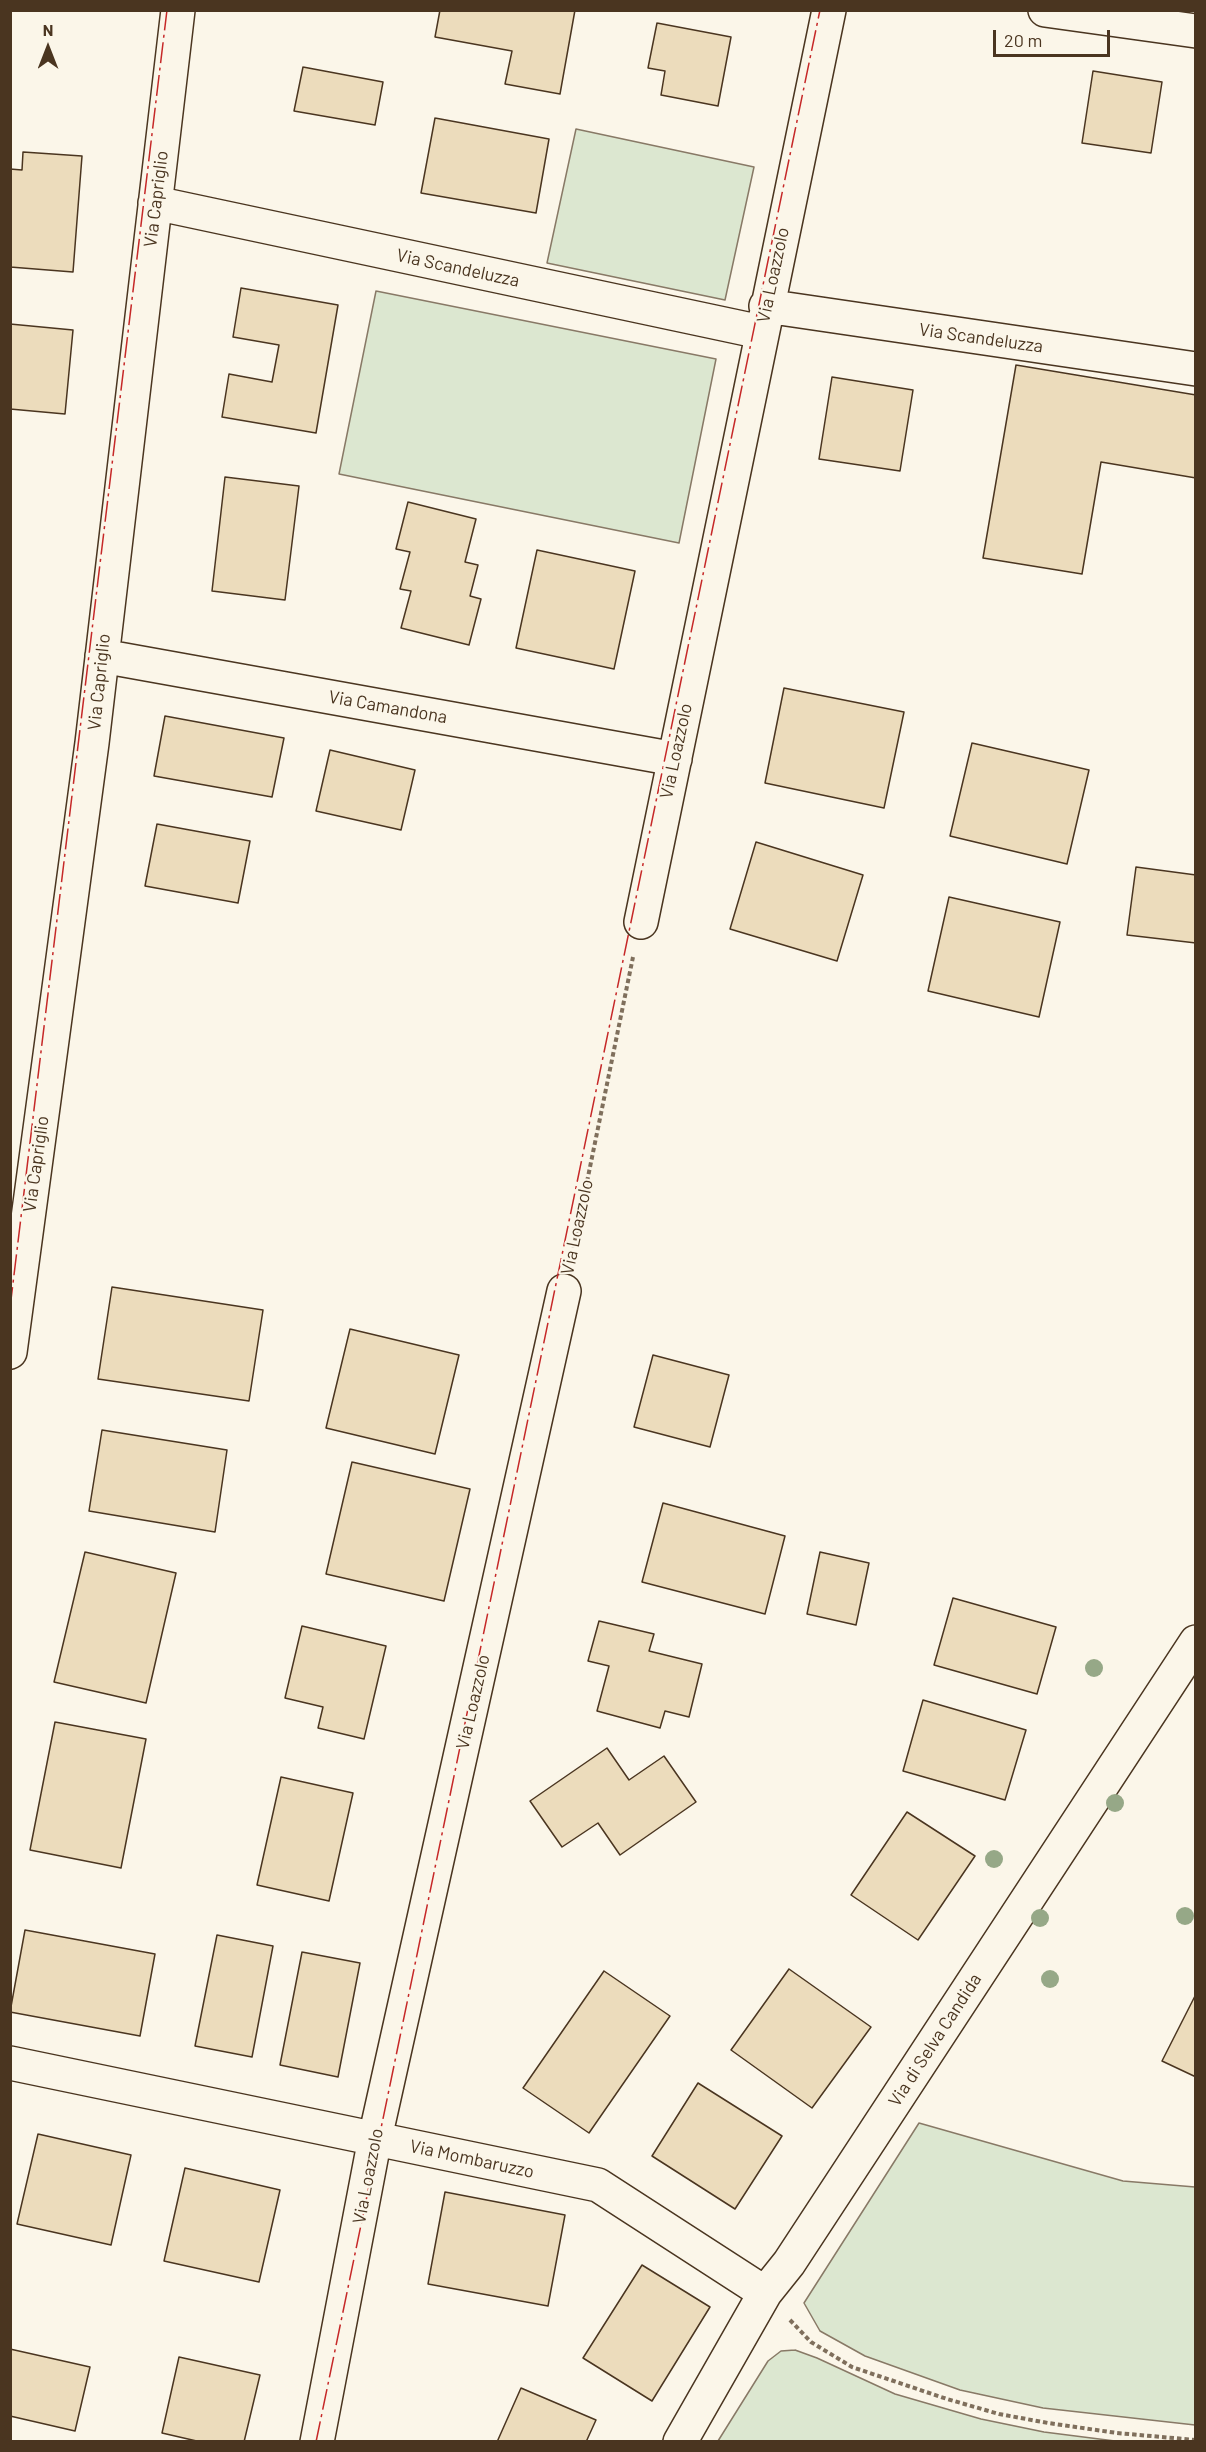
<!DOCTYPE html>
<style>
body{margin:0}
#map{position:relative;width:1206px;height:2452px;overflow:hidden;background:#fbf6e9;font-family:Barlow,sans-serif}
canvas{display:block}
.frame{position:absolute;inset:0;border:12px solid #4a3520;pointer-events:none}
.north{position:absolute;left:18px;top:18px;width:60px;height:60px;-webkit-text-stroke:4px #fbf6e9;paint-order:stroke;rotate:0deg;font-size:16px;font-weight:700;line-height:24px;text-align:center;color:#4a3520}
.north::after{content:'';display:block;margin:auto;width:21px;height:27px;background:#4a3520;clip-path:polygon(50% 0,100% 100%,50% 72%,0 100%)}
.scale{position:absolute;left:993px;top:30px;width:117px;height:27px;box-sizing:border-box;border:3px solid #4a3520;border-top:0;padding-left:8px;font-size:18px;line-height:21px;white-space:nowrap;color:#4a3520;-webkit-text-stroke:4px #fbf6e9;paint-order:stroke}
</style>
<div id="map">
<canvas width="1206" height="2452"></canvas>
<div class="frame"></div>
<div class="north">N</div>
<div class="scale">20 m</div>
</div>
<script>
const g = document.querySelector('canvas').getContext('2d');
g.lineJoin = 'round';
function fillPath(path, color) {
  g.fillStyle = color;
  g.fill(path, 'evenodd');
}
function toPath(rows) {
  const path = new Path2D();
  for (const r of rows) {
    path.moveTo(r[0], r[1]);
    for (let i = 2; i < r.length; i += 2) path.lineTo(r[i], r[i + 1]);
  }
  return path;
}
function trace(path, color, width, dash) {
  g.strokeStyle = color;
  g.lineWidth = width;
  g.lineCap = dash ? 'butt' : 'round';
  g.setLineDash(dash || []);
  g.stroke(path);
}
function drawText(font, color, halo, rows, align = 'center') {
  g.font = font + ' Barlow,sans-serif';
  g.lineWidth = 4.5;
  g.setLineDash([]);
  g.textBaseline = 'middle';
  g.strokeStyle = halo;
  g.fillStyle = color;
  for (const [text, x, y, turn = 0] of rows) {
    g.save();
    g.translate(x, y);
    g.rotate((+turn || 0) * Math.PI / 180);
    g.textAlign = isNaN(turn) ? turn : align;
    if (halo) g.strokeText(text, 0, 0);
    g.fillText(text, 0, 0);
    g.restore();
  }
}
const green = toPath([
 [576,129,754,167,725,300,547,263,576,129],
 [376,291,716,359,679,543,339,474,376,291],
 [919,2123,1123,2181,1195,2187,1195,2425,1043,2408,960,2390,865,2356,820,2331,804,2303,919,2123],
 [795,2350,817,2358,895,2394,981,2419,1044,2432,1115,2441,718,2441,768,2361,781,2351,795,2350]
]);
fillPath(green, '#dce7d0');
trace(green, '#887966', 1.5);
const building = toPath([
 [440,10,575,10,560,94,505,84,512,51,435,37,440,10],
 [657,23,731,37,718,106,661,95,665,71,648,68,657,23],
 [303,67,383,82,375,125,294,111,303,67],
 [1093,71,1162,82,1151,153,1082,143,1093,71],
 [435,118,549,139,536,213,421,193,435,118],
 [23,152,82,156,73,272,10,267,10,169,22,170,23,152],
 [241,288,338,305,316,433,222,417,229,374,272,382,279,345,233,337,241,288],
 [10,324,73,330,65,414,10,409,10,324],
 [1016,365,1196,395,1196,478,1101,462,1082,574,983,558,1016,365],
 [832,377,913,390,900,471,819,459,832,377],
 [225,477,299,486,285,600,212,591,225,477],
 [408,502,476,519,465,562,478,565,470,596,481,599,469,645,401,628,411,591,400,589,410,552,396,549,408,502],
 [537,550,635,571,614,669,516,648,537,550],
 [784,688,904,712,884,808,765,783,784,688],
 [165,716,284,738,272,797,154,776,165,716],
 [972,743,1089,770,1067,864,950,836,972,743],
 [330,750,415,770,401,830,316,811,330,750],
 [157,824,250,841,238,903,145,886,157,824],
 [756,842,863,875,837,961,730,929,756,842],
 [1136,867,1196,875,1196,943,1127,935,1136,867],
 [949,897,1060,922,1039,1017,928,991,949,897],
 [112,1287,263,1310,249,1401,98,1379,112,1287],
 [350,1329,459,1355,435,1454,326,1428,350,1329],
 [653,1355,729,1375,710,1447,634,1427,653,1355],
 [102,1430,227,1450,215,1532,89,1511,102,1430],
 [352,1462,470,1489,444,1601,326,1574,352,1462],
 [663,1503,785,1536,765,1614,642,1582,663,1503],
 [85,1552,176,1573,146,1703,54,1682,85,1552],
 [820,1552,869,1563,856,1625,807,1614,820,1552],
 [953,1598,1056,1627,1037,1694,934,1665,953,1598],
 [599,1621,654,1634,649,1651,702,1664,689,1717,665,1711,660,1728,597,1711,609,1666,588,1661,599,1621],
 [302,1626,386,1646,364,1739,318,1728,323,1707,285,1698,302,1626],
 [923,1700,1026,1730,1005,1800,903,1771,923,1700],
 [55,1722,146,1739,121,1868,30,1850,55,1722],
 [607,1748,629,1780,664,1756,696,1802,620,1855,598,1823,562,1847,530,1801,607,1748],
 [281,1777,353,1793,329,1901,257,1885,281,1777],
 [907,1812,975,1856,918,1940,851,1895,907,1812],
 [25,1930,155,1954,140,2036,10,2012,25,1930],
 [217,1935,273,1946,252,2057,195,2046,217,1935],
 [302,1952,360,1963,338,2077,280,2065,302,1952],
 [789,1969,871,2027,812,2108,731,2050,789,1969],
 [604,1971,670,2016,589,2133,523,2088,604,1971],
 [1196,1994,1196,2077,1162,2061,1196,1994],
 [698,2083,782,2136,735,2209,652,2156,698,2083],
 [38,2134,131,2155,111,2245,17,2224,38,2134],
 [185,2168,280,2190,259,2282,164,2261,185,2168],
 [445,2192,565,2215,548,2306,428,2284,445,2192],
 [642,2265,710,2307,652,2401,583,2358,642,2265],
 [10,2349,90,2367,75,2431,10,2416,10,2349],
 [179,2357,260,2375,244,2442,201,2442,162,2433,179,2357],
 [521,2388,596,2420,586,2442,497,2442,521,2388]
]);
fillPath(building, '#ecdcbc');
trace(building, '#4a3520', 1.5);
const minor = toPath([
 [1045,10,1196,31],
 [155,203,761,332],
 [766,306,1196,369],
 [102,656,675,759],
 [641,922,829,10],
 [10,1352,92,743,178,10],
 [10,2063,598,2185,765,2293],
 [317,2442,375,2138,564,1291],
 [680,2442,765,2293,789,2263,1196,1642]
]);
trace(minor, '#4a3520', 36);
trace(toPath([
 [572,1255,633,957],
 [790,2320,811,2342,852,2367,947,2399,999,2414,1048,2423,1117,2433,1196,2440]
]), '#7f6f5c', 4, [4.5, 3]);
trace(minor, '#fbf6e9', 33);
trace(toPath([
 [10,1308,167,10],
 [316,2442,820,10]
]), '#c62828', 1.5, [21, 4.5, 3, 4.5]);
g.fillStyle = '#96a887';
for (const [x, y] of [
 [1094,1668],
 [1115,1803],
 [994,1859],
 [1185,1916],
 [1040,1918],
 [1050,1979]
]) {
  g.beginPath();
  g.arc(x, y, 9, 0, 2 * Math.PI);
  g.fill();
}
drawText('18px', '#4a3520', '#fbf6e9', [
 ["Via Capriglio",156,199,-83],
 ["Via Scandeluzza",458,268,12],
 ["Via Loazzolo",773,275,-78],
 ["Via Scandeluzza",981,338,8],
 ["Via Capriglio",99,682,-84],
 ["Via Camandona",388,707,10],
 ["Via Loazzolo",676,751,-78],
 ["Via Capriglio",36,1164,-82],
 ["Via Loazzolo",577,1227,-78],
 ["Via Loazzolo",473,1702,-77],
 ["Via di Selva Candida",935,2040,-57],
 ["Via Mombaruzzo",472,2159,12],
 ["Via Loazzolo",368,2176,-79]
]);
</script>
